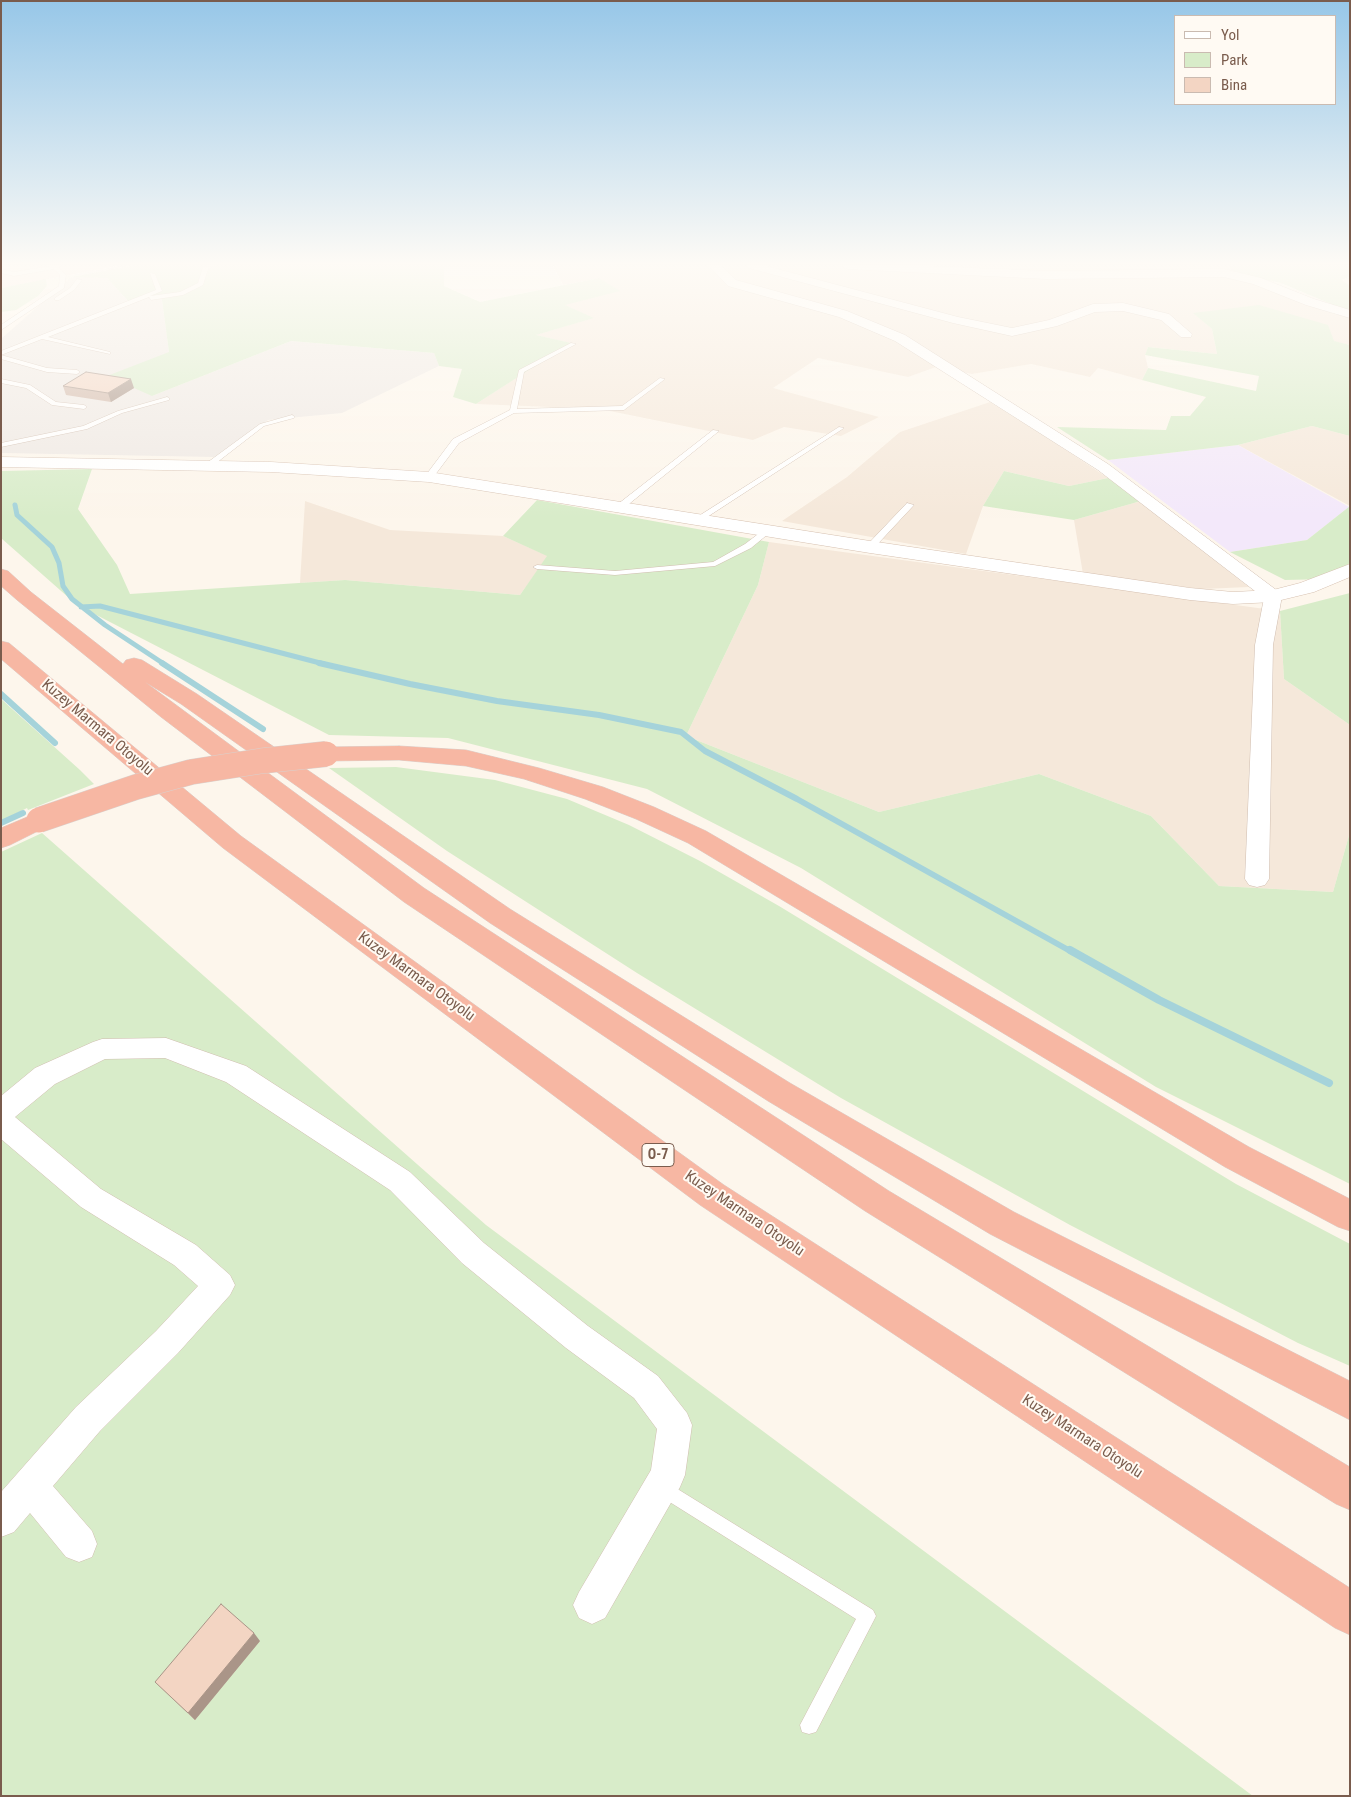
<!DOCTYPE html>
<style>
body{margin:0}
#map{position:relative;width:1351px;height:1797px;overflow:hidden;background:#fdf6ec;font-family:"Roboto Condensed",sans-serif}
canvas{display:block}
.frame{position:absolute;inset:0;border:2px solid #7a5c4d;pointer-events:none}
.legend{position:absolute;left:1174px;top:15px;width:162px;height:90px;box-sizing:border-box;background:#fffaf3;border:1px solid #cabbb1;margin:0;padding:6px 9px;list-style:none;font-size:15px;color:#7a5c4d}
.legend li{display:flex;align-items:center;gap:10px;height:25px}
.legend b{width:25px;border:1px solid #cabbb1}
</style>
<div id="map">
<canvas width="1351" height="1797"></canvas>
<div class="frame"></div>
<ul class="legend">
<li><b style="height:6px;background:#fff"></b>Yol</li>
<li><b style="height:14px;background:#d8ecc9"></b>Park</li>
<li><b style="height:14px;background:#f3d5c3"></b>Bina</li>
</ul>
</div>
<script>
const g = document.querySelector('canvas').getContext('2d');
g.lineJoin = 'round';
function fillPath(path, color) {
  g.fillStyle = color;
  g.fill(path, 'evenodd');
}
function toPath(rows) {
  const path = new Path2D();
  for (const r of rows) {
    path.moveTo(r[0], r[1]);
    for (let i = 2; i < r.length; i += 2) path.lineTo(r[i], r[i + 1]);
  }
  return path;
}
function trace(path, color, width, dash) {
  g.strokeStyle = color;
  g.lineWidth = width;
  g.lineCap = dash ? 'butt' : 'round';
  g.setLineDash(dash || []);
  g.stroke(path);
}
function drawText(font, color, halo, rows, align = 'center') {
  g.font = font + ' "Roboto Condensed",sans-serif';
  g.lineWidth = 4;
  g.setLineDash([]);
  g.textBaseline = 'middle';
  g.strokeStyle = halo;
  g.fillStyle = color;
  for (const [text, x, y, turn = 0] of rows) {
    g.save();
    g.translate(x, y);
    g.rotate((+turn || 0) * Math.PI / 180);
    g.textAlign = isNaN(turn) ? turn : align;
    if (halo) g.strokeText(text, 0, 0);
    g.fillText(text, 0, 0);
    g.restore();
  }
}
fillPath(toPath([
 [553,266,1230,266,1234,273,1334,314,1350,316,1350,345,1194,313,1212,329,1217,354,1148,347,1145,355,1148,368,1142,380,1098,368,1090,377,1031,364,972,374,936,367,908,377,818,358,773,388,879,417,841,436,784,427,753,440,600,409,476,404,570,343,535,335,593,318,564,305,599,278,563,285],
 [990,402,1040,433,1108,478,1069,486,1004,471,983,506,966,554,782,521,847,477,900,432],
 [1312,426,1350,436,1350,506,1238,445],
 [305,501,390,530,503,536,548,556,520,595,345,580,300,583],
 [1141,501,1249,587,1202,589,1083,574,1074,520],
 [769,542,1280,611,1284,679,1350,725,1350,832,1333,892,1219,886,1151,816,1039,774,879,812,686,736,758,585]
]), '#f5e8da');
fillPath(toPath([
 [1,266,117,266,1,288]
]), '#fde8e0');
fillPath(toPath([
 [71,277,107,278,129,302,158,296,162,300,169,352,152,396,291,341,434,353,439,366,342,413,268,420,214,457,1,453,1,339]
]), '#efe9e4');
fillPath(toPath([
 [1238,445,1349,507,1307,540,1230,552,1108,460]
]), '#f3e8fa');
fillPath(toPath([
 [130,266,444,266,444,286,480,302,599,278,620,291,565,305,594,318,536,335,571,343,476,404,453,397,462,369,439,366,434,353,291,341,152,396,107,376,169,352,162,300,158,296,129,302,107,278,71,277],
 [1230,266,1350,266,1350,276,1342,280,1350,286,1350,312,1281,283,1234,273],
 [46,279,47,286,38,296,16,310,1,312,1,288],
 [1259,305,1328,325,1334,341,1350,345,1350,436,1312,426,1238,445,1108,460,1057,427,1166,430,1171,416,1190,416,1206,397,1142,380,1148,368,1256,391,1259,376,1145,355,1148,347,1217,354,1212,329,1193,313],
 [92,469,78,509,117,565,130,594,345,580,520,595,547,556,503,536,537,500,769,542,758,585,686,736,879,812,1039,774,1151,816,1219,886,1333,892,1350,832,1350,1184,1156,1087,801,868,647,789,448,738,329,735,77,605,1,538,1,471],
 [1004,471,1069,486,1108,478,1141,501,1074,520,983,506],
 [1350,506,1350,563,1327,579,1285,580,1230,552,1307,540],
 [1350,593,1350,725,1284,679,1280,611],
 [1,699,80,770,94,784,28,810,27,808,1,821],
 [396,767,495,780,567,799,629,825,700,861,779,906,1236,1184,1350,1244,1350,1366,1298,1343,1070,1225,841,1098,637,973,447,851,329,768],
 [42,833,486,1225,1253,1796,1,1796,1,852]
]), '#d8ecc9');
trace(toPath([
 [15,505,17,515,52,547,59,563,63,586,72,599,105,625,164,664],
 [81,607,100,606,324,664]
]), '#a5d3da', 5);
trace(toPath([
 [162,663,263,729],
 [319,663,410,684,497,701,599,715,681,732,705,751,797,799,1072,952],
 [1,694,55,743],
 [1,823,23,813]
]), '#a5d3da', 6);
trace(toPath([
 [1070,950,1159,1000,1329,1083]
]), '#a5d3da', 8);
const service = toPath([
 [51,266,61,266,59,268,66,275,64,288,1,330,1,325,59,286,60,275,54,269,14,276,1,273,1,269,14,272,51,266],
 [213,266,208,269,203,285,183,295,151,300,149,297,48,337,110,352,110,354,42,339,1,355,1,351,156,290,150,273,155,274,162,291,150,296,180,292,198,283,203,267,213,266],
 [77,279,82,280,74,290,59,300,55,300,55,298,70,288,77,279],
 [571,343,576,344,524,372,517,409,622,406,660,378,665,379,624,410,514,413,459,443,432,479,426,479,426,475,453,439,510,410,519,370,571,343],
 [1,355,47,368,77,370,80,372,77,374,47,372,1,359,1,355],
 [1,379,30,385,56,402,84,405,87,407,84,409,52,405,26,388,1,383,1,379],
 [167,397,169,398,169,400,122,413,87,429,1,447,1,443,83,426,118,411,167,397],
 [292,415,295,417,294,418,264,426,211,467,204,465,260,424,292,415],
 [839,427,844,428,701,521,694,519,839,427],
 [713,430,719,431,624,508,618,508,618,504,713,430],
 [907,503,914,505,873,549,867,549,867,545,907,503],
 [766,528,773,530,751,548,715,566,615,575,537,569,533,567,537,565,615,571,713,562,745,544,766,528],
 [663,1480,873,1610,876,1616,873,1622,816,1732,809,1734,802,1732,800,1725,856,1619,657,1494,655,1488,657,1482,663,1480]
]);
const minor = toPath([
 [709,266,722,266,736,280,847,311,905,335,1108,464,1279,592,1282,596,1273,645,1269,879,1265,885,1257,887,1249,885,1245,879,1255,645,1264,598,1098,470,895,341,839,317,728,286,709,266],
 [747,266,766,266,958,317,1012,328,1049,320,1093,304,1123,303,1169,314,1192,334,1191,337,1181,337,1161,320,1123,311,1095,312,1057,326,1012,336,953,323,749,268,747,266],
 [842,266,925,266,1047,271,1224,269,1261,278,1314,299,1350,310,1350,318,1306,305,1253,284,1224,277,1047,279,848,269,842,266],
 [166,1038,246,1066,410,1172,484,1243,588,1326,658,1376,687,1413,692,1425,685,1475,680,1487,605,1618,592,1624,579,1618,573,1605,579,1592,651,1470,657,1429,634,1398,566,1348,462,1263,390,1190,226,1082,165,1058,105,1059,55,1084,15,1117,101,1189,196,1245,230,1275,235,1285,230,1295,178,1353,100,1431,53,1486,92,1531,97,1544,92,1557,79,1562,66,1557,30,1513,14,1532,1,1537,1,1492,76,1407,156,1331,198,1286,174,1265,81,1207,1,1139,1,1096,35,1068,93,1042,102,1039,166,1038]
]);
const secondary = toPath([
 [1,457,271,462,429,472,870,541,1190,588,1233,592,1273,590,1300,583,1350,564,1350,577,1314,592,1273,602,1233,604,1190,600,870,553,429,482,271,472,1,467,1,457]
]);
const motorway = toPath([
 [1,569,8,571,31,592,123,664,126,660,134,658,142,660,197,694,510,909,790,1083,1014,1212,1350,1381,1350,1420,990,1234,768,1101,490,923,181,704,145,682,424,888,889,1191,1350,1467,1350,1510,1336,1504,865,1211,404,902,161,717,17,600,1,586,1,569],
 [1,641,9,643,241,836,724,1185,1350,1588,1350,1635,1335,1628,700,1205,223,848,1,659,1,641],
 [399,746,466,750,539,768,603,787,654,807,706,831,1249,1147,1350,1199,1350,1231,1338,1227,1225,1167,688,843,636,819,585,799,524,779,466,766,399,760,326,761,317,759,314,754,317,749,326,747,399,746],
 [39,812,48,814,52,820,48,826,10,845,1,848,1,828,39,812]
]);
trace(service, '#d1beb0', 1);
trace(minor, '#d1beb0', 1);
trace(secondary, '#d6c0b0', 1);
trace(motorway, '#dad1cd', 1);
fillPath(service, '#fff');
fillPath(minor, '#fff');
fillPath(secondary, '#fff');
fillPath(motorway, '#f7b7a3');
const motorwayBridge = toPath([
 [39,820,136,787,191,772,261,761,326,754]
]);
trace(motorwayBridge, '#dad1cd', 26, []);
trace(motorwayBridge, '#f7b7a3', 25);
fillPath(toPath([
 [63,386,134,388,111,402,66,395],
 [260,1641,195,1720,155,1682]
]), '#d1b7a8');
fillPath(toPath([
 [131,379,134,388,111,402,108,393],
 [254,1633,260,1641,195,1720,188,1713]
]), '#aa9588');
const building = toPath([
 [86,372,131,379,108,393,63,386,86,372],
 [221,1604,254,1633,188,1713,155,1682,221,1604]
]);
fillPath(building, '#f3d5c3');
trace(building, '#aa9588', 1);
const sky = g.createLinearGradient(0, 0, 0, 518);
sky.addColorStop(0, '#97c7e8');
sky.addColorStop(0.51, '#fefbf6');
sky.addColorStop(1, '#fefbf600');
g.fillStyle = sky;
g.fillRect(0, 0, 1351, 518);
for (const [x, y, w] of [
 [658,1155,32]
]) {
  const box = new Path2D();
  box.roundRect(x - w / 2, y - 11.5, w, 23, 4);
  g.fillStyle = '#fffaf3';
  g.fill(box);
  trace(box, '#7a5c4d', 1);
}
drawText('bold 14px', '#7a5c4d', null, [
 ["O-7",658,1155]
]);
drawText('15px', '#7a5c4d', '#fffaf3', [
 ["Kuzey Marmara Otoyolu",97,728,40],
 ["Kuzey Marmara Otoyolu",416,977,36],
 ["Kuzey Marmara Otoyolu",744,1214,34],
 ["Kuzey Marmara Otoyolu",1082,1437,33]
]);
</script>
